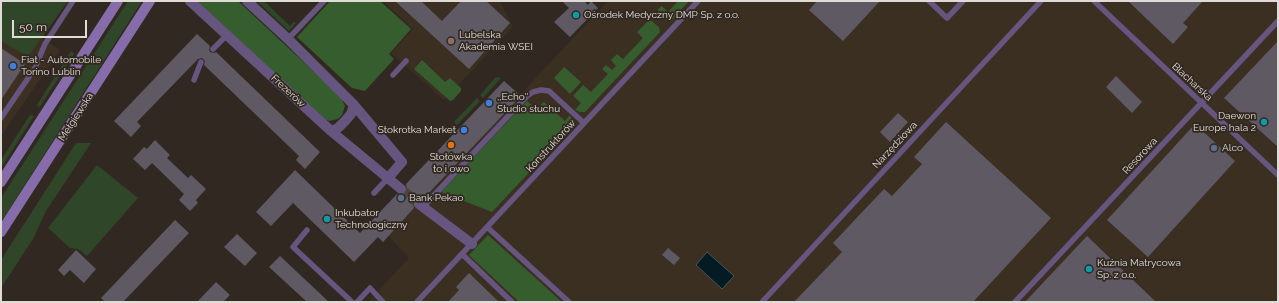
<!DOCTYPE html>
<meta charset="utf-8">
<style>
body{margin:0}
#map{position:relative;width:1279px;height:303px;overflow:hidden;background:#312921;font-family:Raleway,sans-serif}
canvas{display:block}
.frame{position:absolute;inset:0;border:2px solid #e0dbd5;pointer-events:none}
.scale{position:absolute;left:12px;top:20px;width:75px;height:18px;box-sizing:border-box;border:2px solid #e0dbd5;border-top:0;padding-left:5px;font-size:12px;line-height:14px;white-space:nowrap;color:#e0dbd5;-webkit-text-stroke:3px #312921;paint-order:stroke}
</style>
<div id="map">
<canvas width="1279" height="303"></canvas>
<div class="frame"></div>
<div class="scale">50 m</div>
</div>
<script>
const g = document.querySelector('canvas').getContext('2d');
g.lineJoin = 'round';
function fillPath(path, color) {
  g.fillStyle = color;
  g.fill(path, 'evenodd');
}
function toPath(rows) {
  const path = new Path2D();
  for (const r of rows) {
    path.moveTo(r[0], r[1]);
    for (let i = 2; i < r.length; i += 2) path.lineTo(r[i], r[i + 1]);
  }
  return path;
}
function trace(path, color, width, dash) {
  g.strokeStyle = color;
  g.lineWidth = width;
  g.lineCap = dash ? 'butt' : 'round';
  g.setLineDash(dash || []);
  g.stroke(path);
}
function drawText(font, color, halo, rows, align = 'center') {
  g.font = font + ' Raleway,sans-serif';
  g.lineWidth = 3.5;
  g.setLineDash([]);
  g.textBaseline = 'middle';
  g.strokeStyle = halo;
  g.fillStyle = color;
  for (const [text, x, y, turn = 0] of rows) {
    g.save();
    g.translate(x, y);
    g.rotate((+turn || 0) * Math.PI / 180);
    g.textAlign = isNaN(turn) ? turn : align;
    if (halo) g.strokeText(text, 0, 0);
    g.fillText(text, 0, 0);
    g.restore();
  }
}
fillPath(toPath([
 [42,38,60,50,1,136,1,41,28,57]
]), '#3e2f23');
fillPath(toPath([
 [383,1,500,1,513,27,444,100,391,53,413,29],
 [608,1,1278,1,1278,302,368,302,409,258,388,235]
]), '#3b2f22');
fillPath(toPath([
 [1,1,68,1,28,57,1,41],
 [128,1,142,1,1,222,1,198],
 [257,1,264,1,290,26,294,22,296,23,289,31],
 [71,51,74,53,73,56,39,108,37,105],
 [496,77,501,78,483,98,480,95],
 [477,98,480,101,457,125,454,122],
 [30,115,34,116,1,168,1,160],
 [76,143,91,143,46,211,33,239,1,288,1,260],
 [97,165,138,198,87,256,78,249,70,248,48,228]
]), '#2f4629');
fillPath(toPath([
 [197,1,238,1,340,96,345,106,342,115,338,119,329,121,325,119],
 [330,1,380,1,411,29,389,54,394,59,365,91,352,88,297,37],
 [678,1,689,1,671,21,666,20,658,13,658,9,662,6,668,12],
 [648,21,652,21,655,24,659,27,660,32,585,112,580,112,575,110,581,103,573,96,583,85,591,92,608,74,602,69,606,65,612,70,616,66,611,60,617,54,623,59,643,38,637,32],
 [422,60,445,82,450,78,461,88,461,91,453,100,450,101,448,99,414,69],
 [564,67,581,82,570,94,554,78],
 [527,101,536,109,544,102,565,121,570,115,572,120,573,124,572,127,492,212,441,192],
 [488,235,562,302,519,302,469,255]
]), '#365d2d');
const water = toPath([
 [707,252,734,276,722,289,696,265,707,252]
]);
fillPath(water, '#041b24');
trace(water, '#465559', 1);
fillPath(toPath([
 [395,1,421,1,442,21,461,1,486,1,510,23,469,69],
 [562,1,584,1,588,5,591,1,598,8,570,37,554,22,569,8],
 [817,1,880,1,843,41,809,10],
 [1128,1,1203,1,1183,23,1188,27,1173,44],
 [197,34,210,46,209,50,210,52,214,53,216,52,320,152,305,169,296,160,299,156,204,65,205,61,202,58,198,59,137,122,141,126,131,137,114,121],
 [1278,41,1278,147,1224,98],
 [1,48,25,64,1,100],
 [1116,76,1142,102,1132,113,1106,87],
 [504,81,521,96,423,199,419,198,414,200,413,204,414,208,383,242,378,237,354,262,293,203,271,226,256,212,295,170,360,233,397,194,400,195,406,193,407,190,406,184],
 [898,113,908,122,890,142,880,132],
 [946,122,1051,218,973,302,794,302,842,252,833,243,884,189,892,196,922,164,914,157],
 [1195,124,1235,161,1148,257,1107,220],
 [155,140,170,155,167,158,188,178,191,175,206,189,196,200,198,203,190,211,179,200,184,194,152,163,145,170,133,159,144,147,147,149],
 [175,220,189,233,123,302,105,302,101,298],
 [237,234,257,253,245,266,224,247],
 [1087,236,1156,302,1025,302],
 [668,248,680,258,674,265,662,255],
 [76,250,96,269,84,283,70,270,64,276,58,270],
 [280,256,329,302,307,302,269,267],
 [469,273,499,302,448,302,459,290,456,287],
 [216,282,230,295,223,302,197,302]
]), '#5f5964');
trace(toPath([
 [401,189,419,204]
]), '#4b443c', 10, [10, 5]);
trace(toPath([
 [929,1,947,18,963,1],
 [1094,1,1278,175],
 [288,39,324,1],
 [213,49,227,35],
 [393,75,406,61],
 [194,80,201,62],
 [1,118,35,68,45,44,73,1],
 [374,193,388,178],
 [423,207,527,96,533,92,541,90,549,91,584,123],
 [487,227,569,302],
 [307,230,293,247,352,302],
 [462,254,512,302],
 [357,302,370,288,383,302],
 [417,302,698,1],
 [762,302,1041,1],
 [1015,302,1278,21]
]), '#66557e', 5.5);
trace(toPath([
 [190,1,331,131,401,189],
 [247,1,288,39,354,105,402,162,388,178],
 [331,131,338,128,345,121,351,114,354,105],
 [419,204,472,244]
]), '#66557e', 10);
trace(toPath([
 [1,182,118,1],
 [1,232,150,1]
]), '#876cac', 10);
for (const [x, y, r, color] of [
 [576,15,4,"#0f9aa8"],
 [451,41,4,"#8d6e63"],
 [13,66,4,"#3f7fe0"],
 [489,103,4,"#3f7fe0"],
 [1264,122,4,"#0f9aa8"],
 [464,130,4,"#3f7fe0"],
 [451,145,4,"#e8710a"],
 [1214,148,4,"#5c6f8a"],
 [401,198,4,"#5c6f8a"],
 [327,219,4,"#0f9aa8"],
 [1089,269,4,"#0f9aa8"]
]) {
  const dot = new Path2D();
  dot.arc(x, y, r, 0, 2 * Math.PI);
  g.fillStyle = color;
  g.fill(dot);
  trace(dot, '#312921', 1.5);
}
drawText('10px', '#e0dbd5', '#312921', [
 ["Ośrodek Medyczny DMP Sp. z o.o.",584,15],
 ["Lubelska",459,35],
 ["Akademia WSEI",459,47],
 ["Fiat - Automobile",21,60],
 ["Torino Lublin",21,72],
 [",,Echo''",497,97],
 ["Studio słuchu",497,109],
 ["Daewon",1256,116,"right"],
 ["Europe hala 2",1256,128,"right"],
 ["Stokrotka Market",456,130,"right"],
 ["Alco",1222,148],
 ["Stołówka",451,157,"center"],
 ["to i owo",451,169,"center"],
 ["Bank Pekao",409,198],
 ["Inkubator",335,213],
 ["Technologiczny",335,225],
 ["Kuźnia Matrycowa",1097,263],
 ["Sp. z o.o.",1097,275]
], 'left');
drawText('10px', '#e0dbd5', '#312921', [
 ["Blacharska",1192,82,43],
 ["Frezerów",288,91,43],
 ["Mełgiewska",76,117,-57],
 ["Narzędziowa",895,145,-47],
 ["Konstruktorów",551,146,-47],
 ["Resorowa",1140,156,-47]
]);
</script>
